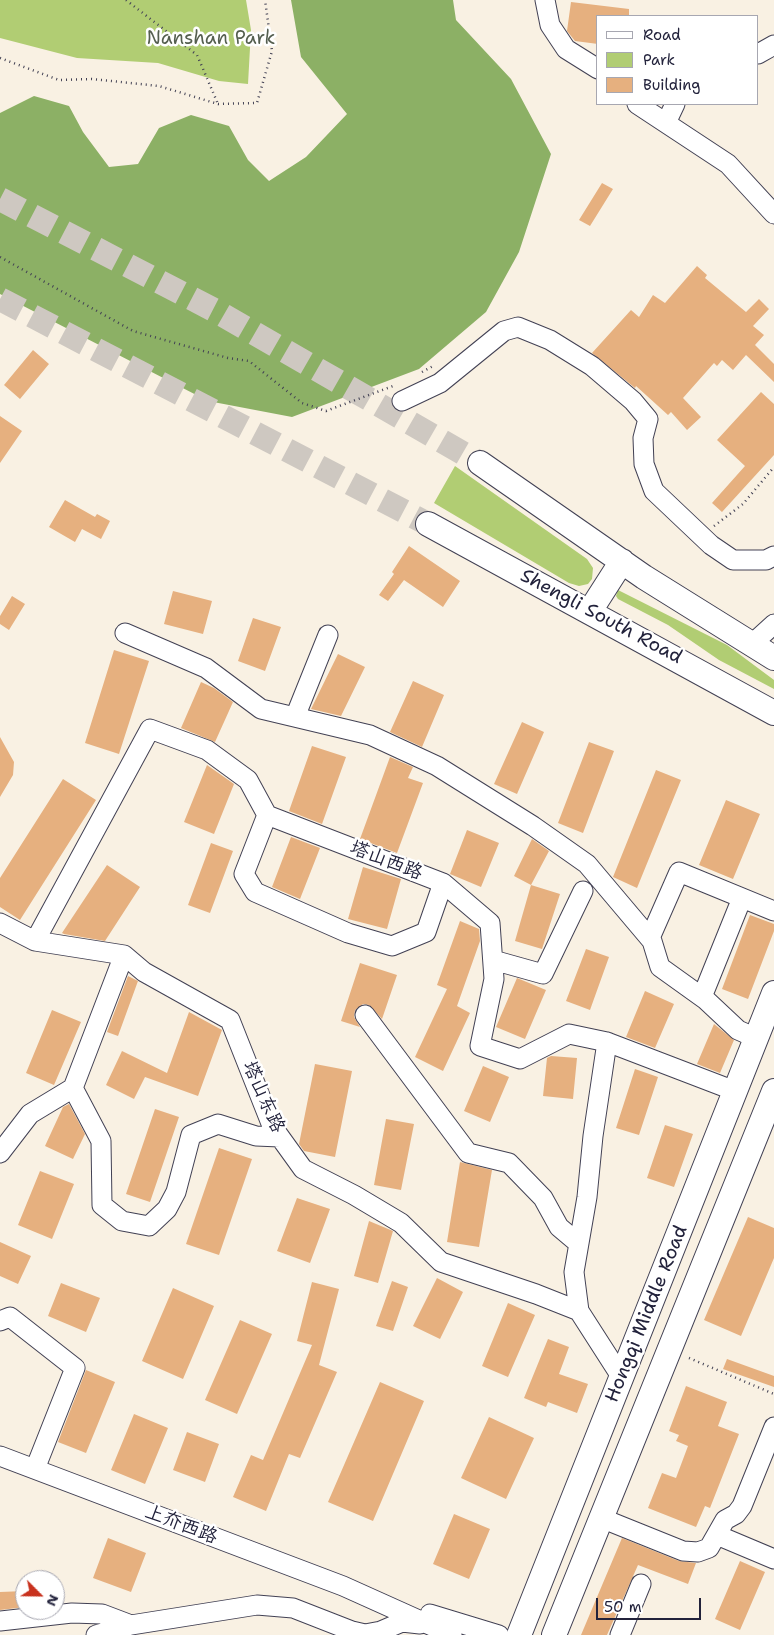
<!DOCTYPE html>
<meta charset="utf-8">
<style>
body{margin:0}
#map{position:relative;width:774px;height:1635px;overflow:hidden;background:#f9f1e3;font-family:"Shantell Sans",sans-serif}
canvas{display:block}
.legend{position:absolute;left:596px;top:15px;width:162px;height:90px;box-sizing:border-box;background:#fff;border:1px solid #a7a7b1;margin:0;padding:6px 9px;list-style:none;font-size:15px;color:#22223b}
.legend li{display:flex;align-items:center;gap:10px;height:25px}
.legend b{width:25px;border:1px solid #a7a7b1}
.north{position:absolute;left:15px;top:1570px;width:50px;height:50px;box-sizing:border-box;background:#fff;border:1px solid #a7a7b1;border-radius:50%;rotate:113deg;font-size:14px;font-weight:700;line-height:20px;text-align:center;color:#22223b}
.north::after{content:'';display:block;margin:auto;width:18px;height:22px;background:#c8321e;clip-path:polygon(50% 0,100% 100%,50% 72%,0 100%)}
.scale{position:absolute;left:596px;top:1598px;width:105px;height:22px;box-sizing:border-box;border:2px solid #22223b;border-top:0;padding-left:6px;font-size:15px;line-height:18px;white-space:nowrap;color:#22223b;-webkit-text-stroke:4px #fff;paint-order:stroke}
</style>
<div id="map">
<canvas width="774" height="1635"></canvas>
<ul class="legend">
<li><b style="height:6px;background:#fff"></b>Road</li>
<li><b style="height:14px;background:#b1cd73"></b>Park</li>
<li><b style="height:14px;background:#e6b07f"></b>Building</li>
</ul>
<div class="north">N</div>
<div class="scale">50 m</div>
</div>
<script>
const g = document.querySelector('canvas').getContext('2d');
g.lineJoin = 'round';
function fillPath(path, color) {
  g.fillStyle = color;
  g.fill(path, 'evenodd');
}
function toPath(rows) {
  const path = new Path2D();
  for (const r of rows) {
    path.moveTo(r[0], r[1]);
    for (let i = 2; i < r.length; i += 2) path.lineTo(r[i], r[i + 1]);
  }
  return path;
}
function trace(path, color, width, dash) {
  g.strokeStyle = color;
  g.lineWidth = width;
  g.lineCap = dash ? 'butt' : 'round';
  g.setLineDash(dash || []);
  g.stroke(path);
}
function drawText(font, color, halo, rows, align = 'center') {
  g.font = font + ' "Shantell Sans","LXGW WenKai TC",sans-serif';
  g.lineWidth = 5;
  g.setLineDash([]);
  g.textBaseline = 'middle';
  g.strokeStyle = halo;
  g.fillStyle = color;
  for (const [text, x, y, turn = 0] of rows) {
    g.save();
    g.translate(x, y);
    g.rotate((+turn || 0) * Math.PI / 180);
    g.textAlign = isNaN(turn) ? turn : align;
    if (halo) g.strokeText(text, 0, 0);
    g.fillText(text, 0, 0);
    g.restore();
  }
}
fillPath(toPath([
 [0,0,246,0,251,30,248,84,219,81,158,63,77,58,0,38],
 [455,466,587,559,593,568,592,579,588,584,579,586,569,583,434,503],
 [618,590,727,645,774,680,774,689,719,660,668,625,618,599,616,596]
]), '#b1cd73');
fillPath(toPath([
 [291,0,453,0,456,20,511,79,551,154,519,252,486,312,419,369,292,417,208,401,0,294,0,113,34,96,69,106,83,132,109,167,138,164,159,128,191,115,229,126,248,160,269,181,306,157,347,114,301,57]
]), '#8cb065');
fillPath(toPath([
 [571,2,629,9,629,16,598,16,598,44,575,41,567,31],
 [602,183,613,189,590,226,579,220],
 [697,266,707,275,705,278,746,312,759,299,769,309,753,326,764,335,755,345,774,364,774,382,746,355,733,370,722,360,717,366,714,363,683,398,701,417,687,430,671,412,668,415,636,386,635,388,592,353,631,310,639,317,653,295,665,303],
 [33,350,49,364,20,399,4,385],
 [761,392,774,404,774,455,722,512,712,503,745,466,717,440],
 [0,416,22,431,0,463],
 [65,500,95,517,97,514,110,521,101,539,82,529,75,542,49,527],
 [409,546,460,581,443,607,404,580,388,601,379,595,394,574,392,572],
 [173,591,212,601,203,634,164,624],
 [12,596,25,604,9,630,0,624,0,616],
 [253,618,281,627,265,671,238,661],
 [114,650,149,661,119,754,85,743],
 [338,654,365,667,341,716,311,709],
 [413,681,444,695,422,747,390,732],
 [201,682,214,688,233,702,215,742,181,728],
 [522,722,544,732,517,794,494,784],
 [0,737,14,762,13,775,0,797],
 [589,742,614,751,583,833,558,823],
 [312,746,346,757,322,824,289,811],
 [390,757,413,767,408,778,423,783,397,853,360,839],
 [207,765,234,784,214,834,184,822],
 [656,770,681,780,637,888,613,877],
 [63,779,96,800,20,920,0,907,0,878],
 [726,800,760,814,733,879,699,865],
 [467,830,499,843,481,887,450,874],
 [291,837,320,848,300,899,272,887],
 [532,839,549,851,531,885,514,876],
 [211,843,233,851,210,913,188,905],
 [107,865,140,887,105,941,64,934,62,933],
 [363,867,401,879,387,929,348,919],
 [531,885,560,894,542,949,515,941],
 [750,915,774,924,774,931,748,999,722,989],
 [460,921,479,929,480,941,457,1006,470,1013,443,1071,415,1057,447,989,437,985],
 [586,949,609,957,590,1010,566,1001],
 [360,963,397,975,382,1019,369,1005,363,1004,355,1010,354,1017,360,1027,341,1021],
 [128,976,138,981,118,1036,107,1032],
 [517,978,546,990,525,1039,496,1027],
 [645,991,674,1004,655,1048,626,1037],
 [52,1010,81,1022,54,1085,26,1073],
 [189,1012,222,1030,198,1096,145,1077,134,1099,106,1085,122,1051,167,1073],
 [714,1024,734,1040,720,1073,697,1064],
 [551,1056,577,1058,573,1099,543,1096,547,1058],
 [315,1064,352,1071,335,1157,304,1151,299,1144],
 [483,1066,509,1077,490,1122,464,1111],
 [635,1069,658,1077,639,1135,616,1128],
 [69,1104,85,1134,73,1159,45,1146,63,1107],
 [155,1109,179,1117,150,1202,126,1194],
 [386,1119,414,1124,401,1190,374,1185],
 [665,1125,693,1134,674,1187,647,1178],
 [219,1148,252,1159,219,1255,186,1244],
 [460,1162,492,1170,479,1247,447,1242],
 [40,1171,74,1184,52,1239,18,1225],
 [297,1198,330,1209,310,1263,277,1251],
 [748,1217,774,1228,774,1258,741,1336,704,1320],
 [369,1221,393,1231,378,1283,354,1276],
 [0,1242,31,1256,18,1284,0,1276],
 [437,1278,463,1292,440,1339,413,1326],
 [392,1281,408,1287,393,1331,376,1326],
 [312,1282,339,1289,319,1365,337,1372,300,1458,289,1454,266,1511,233,1497,251,1455,263,1460,312,1345,297,1341],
 [61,1283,100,1298,86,1332,48,1316],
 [173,1288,214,1306,183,1379,142,1361],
 [508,1303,535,1315,508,1377,482,1366],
 [240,1320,272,1334,237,1414,205,1400],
 [548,1339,569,1347,559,1374,588,1384,577,1413,548,1402,546,1407,524,1398],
 [727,1359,774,1376,774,1387,723,1369],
 [86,1370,115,1382,86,1453,58,1442],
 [380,1382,424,1401,373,1521,328,1502],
 [686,1386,727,1402,718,1426,739,1434,710,1508,705,1506,696,1527,648,1508,662,1473,676,1478,688,1446,676,1441,679,1435,669,1431],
 [134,1414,168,1428,145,1484,111,1470],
 [489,1417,534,1438,506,1499,461,1478],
 [187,1432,219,1444,205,1482,173,1470],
 [454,1514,490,1529,469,1579,433,1564],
 [108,1538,146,1553,131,1592,93,1578],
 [622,1538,679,1561,696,1563,688,1584,638,1565,607,1635,581,1635],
 [740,1561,765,1572,740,1630,715,1619],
 [25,1591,25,1607,0,1610,0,1592]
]), '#e6b07f');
trace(toPath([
 [0,199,214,310,480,463],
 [0,299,428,524]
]), '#cec8c1', 24, [24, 12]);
const minor = toPath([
 [545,0,550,25,566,49,598,69],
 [758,54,774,45],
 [637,104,728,164,774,214],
 [666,123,675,104],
 [402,401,440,383,504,331,518,327,550,340,592,366,633,401,648,419,643,438,644,464,654,491,711,545,733,560,766,560,774,556],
 [125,633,206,668,261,709,370,735,437,766,533,826,587,864,652,941,660,967,706,1000,738,1030,756,1038],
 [752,644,774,624],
 [295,717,328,635],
 [267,815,244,874,255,892,348,933,392,946,426,932,443,883],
 [0,923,35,941,124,955,144,972,230,1020,272,1126,303,1169,354,1195,401,1223,441,1262,536,1294,579,1311],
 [650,938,679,872,774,911],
 [35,941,150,729,207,750,248,780,267,815,443,883,490,923,494,979,480,1046,520,1059,569,1034,607,1042,735,1091],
 [493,960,543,974,583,891],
 [702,997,742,898],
 [365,1015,468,1153,509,1163,543,1198,559,1227,578,1243],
 [607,1042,593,1136,587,1197,574,1272,579,1311,622,1378],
 [73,1088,101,1141,102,1205,122,1221,149,1226,167,1209,176,1192,191,1135,218,1124,256,1136,280,1137],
 [0,1153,30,1114,73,1088,124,955],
 [0,1321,10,1317,75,1368,35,1469],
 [0,1456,343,1586,452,1635],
 [601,1518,683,1551,698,1552,709,1548,725,1520,736,1514,742,1506,774,1427],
 [717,1535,774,1559],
 [430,1614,499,1635],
 [0,1621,72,1613,102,1614,131,1625],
 [96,1635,131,1625,257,1605,293,1608,352,1631,365,1634,381,1631,402,1622,420,1624],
 [620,1635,641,1584]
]);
const major = toPath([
 [480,463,644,577,774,658],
 [428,524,774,713],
 [590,611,622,561],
 [519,1635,774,993],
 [554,1635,774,1091]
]);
trace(minor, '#424154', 21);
trace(major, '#424154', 26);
trace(toPath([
 [126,0,197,55,218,104],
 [0,58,59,80,92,79,159,86,218,104,257,103,272,51,265,0],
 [0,257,133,331,228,358,249,361,302,403,326,411,393,386],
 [422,372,435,365],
 [714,526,743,504,774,467],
 [689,1358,774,1394]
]), '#424154', 2.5, [1, 4]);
trace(minor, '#fff', 19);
trace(major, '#fff', 24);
drawText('19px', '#545e4f', '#fff', [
 ["Nanshan Park",211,39]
]);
drawText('19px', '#22223b', '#fff', [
 ["Shengli South Road",601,617,28],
 ["塔山西路",386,861,21],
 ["塔山东路",263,1097,66],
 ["Hongqi Middle Road",647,1314,-68],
 ["上夼西路",181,1525,21]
]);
</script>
